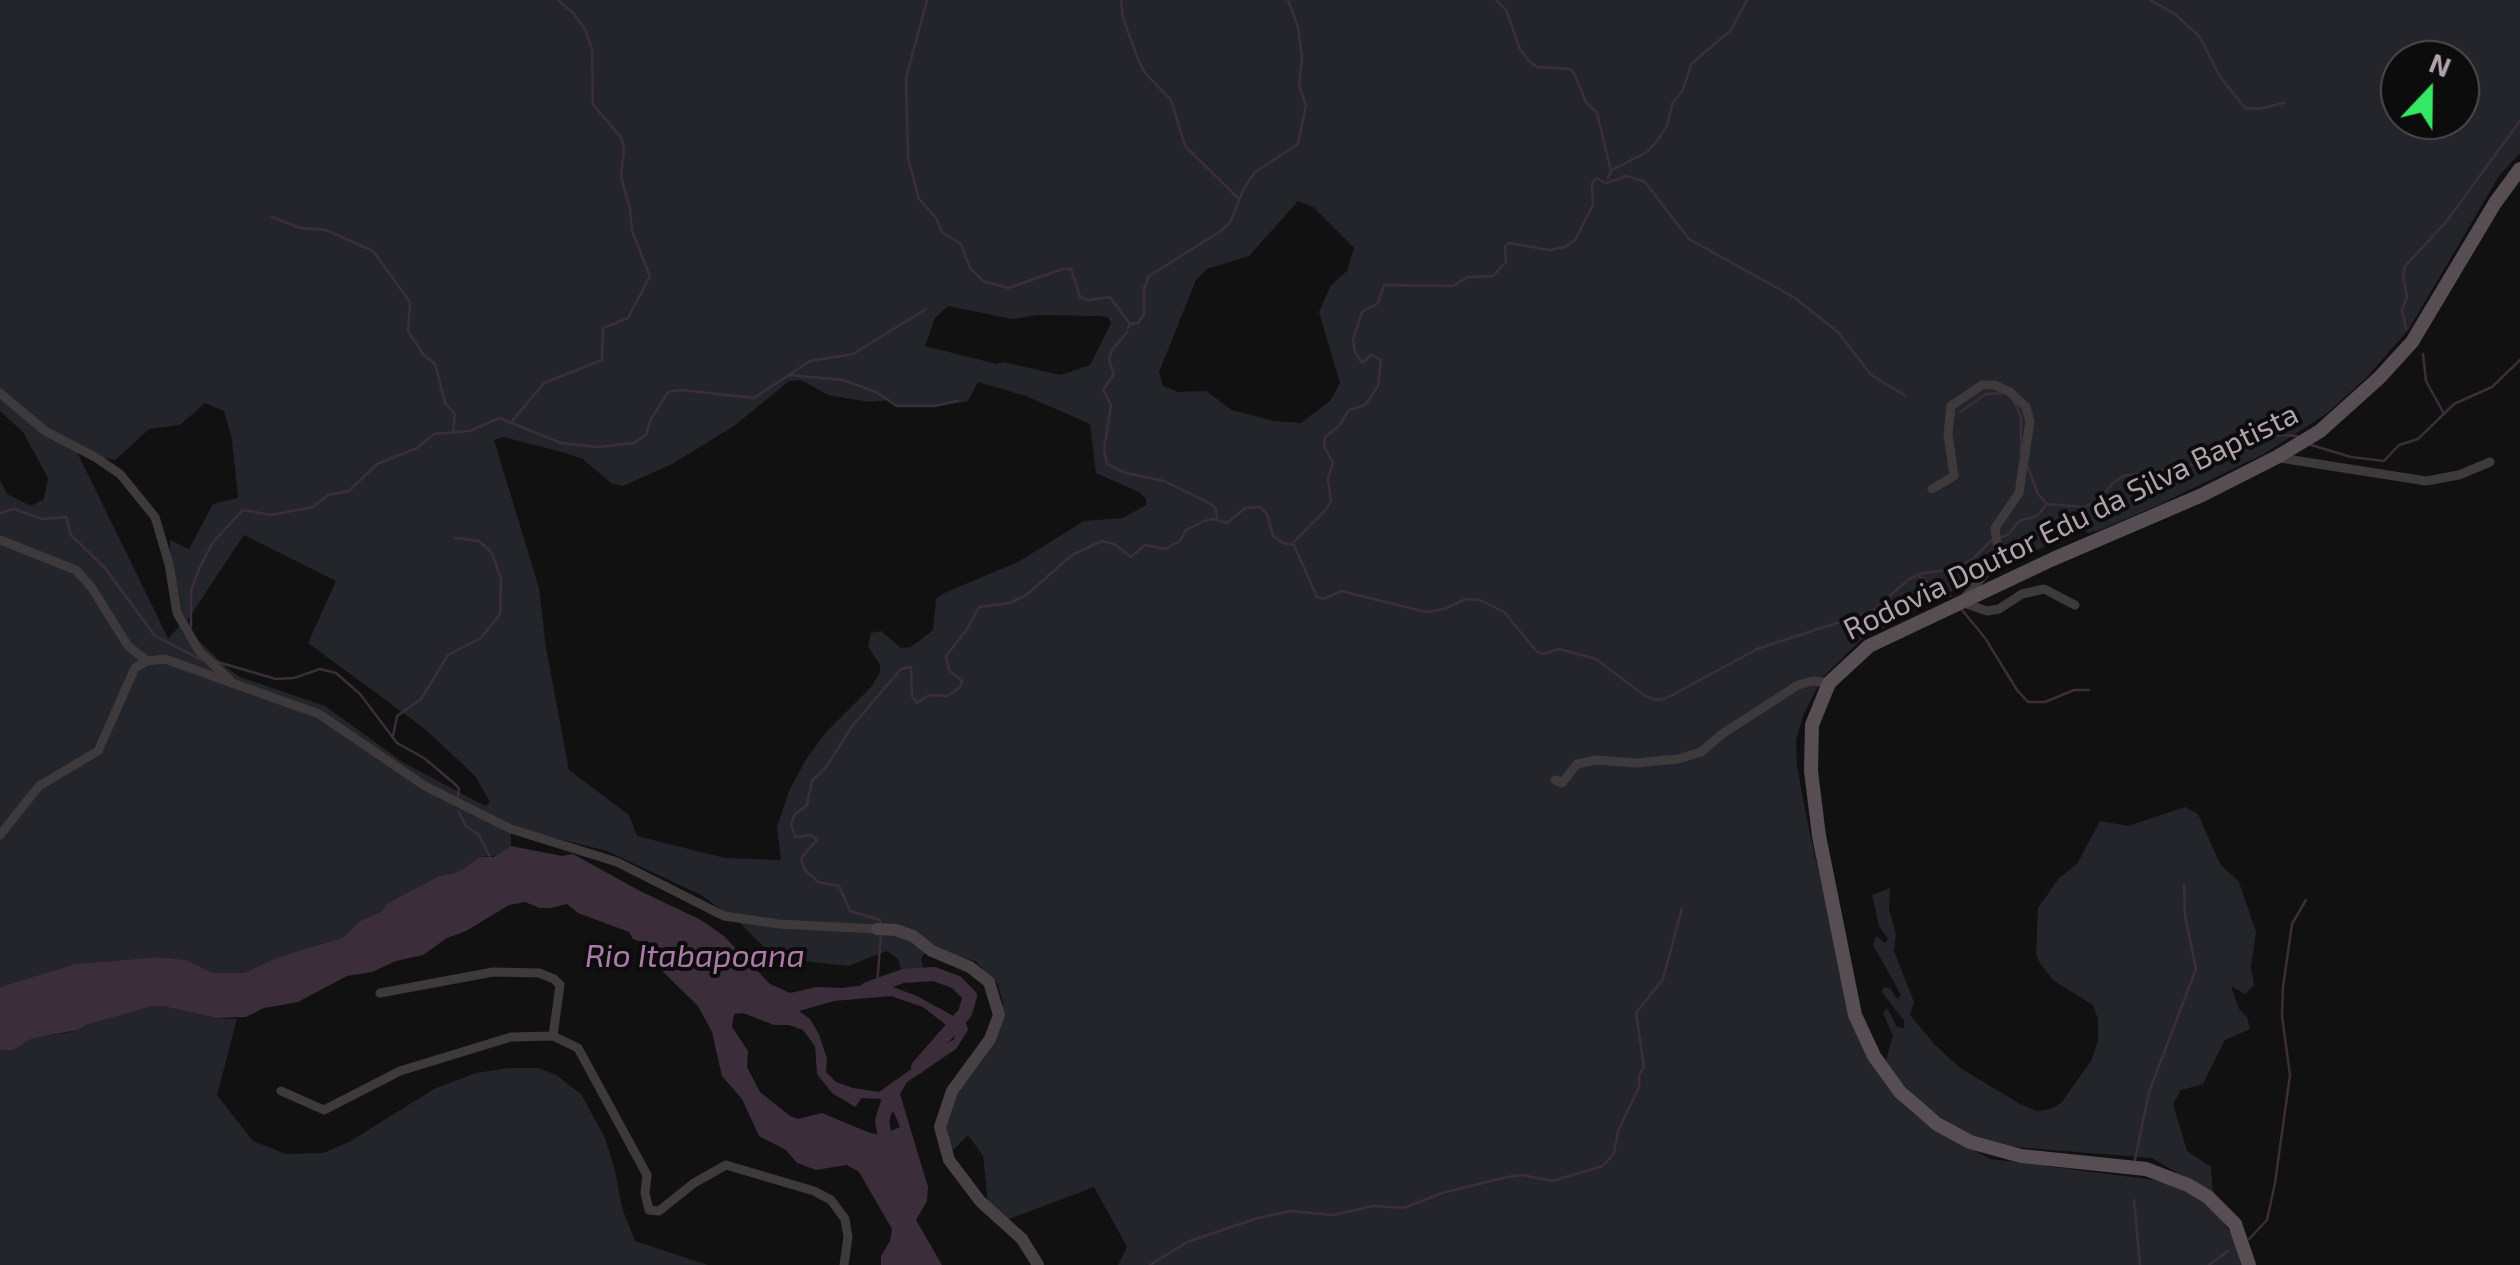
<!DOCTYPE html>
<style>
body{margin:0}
#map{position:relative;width:2520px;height:1265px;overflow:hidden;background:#121111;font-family:"Exo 2",sans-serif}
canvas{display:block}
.north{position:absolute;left:2380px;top:40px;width:100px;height:100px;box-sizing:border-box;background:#0d0c0c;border:2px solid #4f484c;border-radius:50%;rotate:22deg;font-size:28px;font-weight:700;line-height:40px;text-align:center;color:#b2a2ad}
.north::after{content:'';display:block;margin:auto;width:35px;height:45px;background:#33e864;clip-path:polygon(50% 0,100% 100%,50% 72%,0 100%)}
</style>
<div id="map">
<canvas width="2520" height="1265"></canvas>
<div class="north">N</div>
</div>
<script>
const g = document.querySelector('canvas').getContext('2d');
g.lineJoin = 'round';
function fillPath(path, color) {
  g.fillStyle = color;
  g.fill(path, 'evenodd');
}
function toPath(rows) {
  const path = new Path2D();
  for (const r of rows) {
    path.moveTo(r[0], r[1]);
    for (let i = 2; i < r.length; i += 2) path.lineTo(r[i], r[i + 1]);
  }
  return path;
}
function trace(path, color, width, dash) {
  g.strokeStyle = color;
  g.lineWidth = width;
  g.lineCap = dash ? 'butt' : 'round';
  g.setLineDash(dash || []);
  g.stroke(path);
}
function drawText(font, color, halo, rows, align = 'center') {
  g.font = font + ' "Exo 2",sans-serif';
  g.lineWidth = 8;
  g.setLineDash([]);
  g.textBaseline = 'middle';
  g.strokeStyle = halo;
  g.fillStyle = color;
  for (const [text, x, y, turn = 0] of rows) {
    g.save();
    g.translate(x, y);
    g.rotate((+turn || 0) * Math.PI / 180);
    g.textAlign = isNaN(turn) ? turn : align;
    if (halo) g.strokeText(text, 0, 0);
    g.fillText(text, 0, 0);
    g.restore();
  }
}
fillPath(toPath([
 [0,0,2520,0,2520,153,2499,176,2409,329,2368,376,2326,414,2264,454,2154,507,2100,530,2088,533,2083,530,2052,543,1952,591,1861,640,1823,677,1804,713,1796,740,1797,766,1807,820,1843,979,1868,1057,1889,1088,1913,1113,1943,1135,1991,1159,2170,1182,2204,1201,2223,1221,2234,1238,2241,1265,1118,1265,1127,1247,1094,1187,1009,1219,988,1204,983,1156,968,1135,947,1156,942,1141,949,1107,1002,1022,1003,1004,998,984,975,961,942,952,924,954,921,959,926,977,903,976,898,959,887,951,848,966,805,961,784,968,741,924,701,895,607,851,511,827,511,846,500,855,480,857,458,872,439,876,386,904,382,911,360,921,342,938,278,957,244,973,213,973,187,960,159,957,75,964,0,988,0,480,7,494,31,506,44,499,48,478,23,432,0,411],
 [2400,60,2460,60,2460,120,2400,120],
 [1298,201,1313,207,1354,248,1347,271,1331,285,1319,312,1340,383,1330,401,1301,423,1274,421,1232,410,1206,391,1178,392,1163,386,1159,372,1196,280,1207,269,1249,256],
 [948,306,1012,319,1038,315,1098,316,1108,317,1111,323,1090,365,1061,375,1003,362,997,364,925,346,935,318],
 [801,380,828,395,869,402,889,400,900,407,933,407,968,401,978,382,1026,396,1090,424,1096,473,1141,493,1146,499,1146,505,1123,518,1084,521,1018,562,942,594,936,599,933,630,911,647,901,648,881,631,871,633,868,646,880,665,880,672,871,687,825,733,805,761,789,791,777,827,781,860,725,858,637,836,629,815,569,770,546,648,539,588,494,440,503,437,562,452,583,459,611,483,623,486,672,464,734,426,789,381],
 [205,403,224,411,232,439,238,498,213,504,189,549,170,540,171,581,179,627,168,638,77,452,115,460,149,429,180,425],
 [244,535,336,581,308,643,425,729,475,776,490,802,485,806,404,763,325,706,240,677,227,668,194,636,187,621],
 [2185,807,2198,814,2220,864,2239,882,2256,932,2251,967,2254,985,2245,994,2231,986,2239,1009,2247,1017,2250,1029,2225,1040,2203,1084,2181,1090,2173,1104,2187,1151,2211,1167,2213,1194,2152,1158,1991,1145,1950,1124,1923,1104,1899,1080,1886,1060,1893,1036,1883,1013,1887,1008,1897,1027,1904,1028,1904,1021,1882,992,1884,987,1890,988,1897,999,1901,995,1873,945,1876,936,1885,943,1888,939,1879,926,1872,895,1890,888,1889,909,1896,934,1894,951,1914,1002,1910,1015,1935,1045,1960,1068,2020,1104,2036,1111,2051,1109,2061,1103,2091,1061,2098,1041,2098,1019,2093,1005,2053,980,2040,963,2036,954,2038,908,2059,878,2077,864,2100,821,2128,826],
 [163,1006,216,1018,237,1019,217,1095,253,1141,286,1154,323,1153,349,1142,434,1089,476,1073,509,1068,538,1068,556,1075,581,1094,605,1138,615,1170,622,1208,635,1241,708,1265,0,1265,0,1050,13,1049,31,1039,71,1032,95,1021,149,1007]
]), '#23252b');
fillPath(toPath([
 [511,846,562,856,573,854,640,891,701,920,724,936,770,984,790,993,817,987,842,988,882,983,917,996,966,1023,968,1030,956,1049,907,1082,900,1094,928,1187,927,1201,916,1220,942,1265,881,1265,881,1256,890,1241,892,1229,859,1172,847,1165,816,1170,797,1163,786,1150,759,1136,742,1099,722,1076,712,1032,698,1006,652,961,654,946,633,939,629,932,578,913,567,904,550,908,540,908,525,902,509,905,466,931,447,938,423,955,396,961,372,972,347,976,298,1002,264,1008,246,1017,216,1018,163,1006,149,1007,88,1024,77,1030,31,1039,13,1050,0,1050,0,988,7,985,75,964,159,957,187,960,213,973,244,973,278,957,342,938,360,921,382,911,386,904,439,876,458,872,480,857,494,857],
 [891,996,923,1007,955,1032,954,1039,879,1092,853,1088,836,1082,826,1072,827,1059,819,1034,810,1019,799,1011,834,1001],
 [743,1013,774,1025,789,1025,803,1030,815,1046,817,1074,832,1093,855,1107,862,1098,880,1099,894,1113,900,1127,882,1135,870,1133,822,1113,798,1119,790,1116,760,1092,747,1067,748,1051,732,1027,734,1014]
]), '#3c2d3b');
trace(toPath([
 [927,0,906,78,908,158,919,199,936,218,942,232,961,244,970,268,983,281,1008,288,1063,269,1071,269,1080,297,1088,300,1110,297,1130,324],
 [1121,0,1123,18,1138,59,1145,73,1171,100,1185,146,1238,198],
 [1496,0,1506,10,1520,49,1529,61,1537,67,1570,69,1574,73,1586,102,1597,113,1611,171,1608,178],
 [2150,0,2175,14,2200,37,2220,77,2245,108,2259,109,2284,103],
 [1612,170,1647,152,1658,140,1667,126,1672,104,1683,90,1691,64,1731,30,1747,0],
 [272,217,300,228,326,230,373,251,410,302,408,331,423,354,435,364,445,403,455,414,453,432],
 [1128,328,1130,324,1138,323,1144,314,1144,288,1149,276,1221,231,1230,223,1244,188,1255,172,1298,144,1306,105,1299,86,1302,58,1298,27,1288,0],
 [2406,329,2402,310,2407,297,2403,276,2405,266,2446,222,2520,121],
 [1127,332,1112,350,1109,360,1114,374,1103,390,1111,405,1104,450,1107,464,1126,473,1164,481,1211,504,1216,509,1217,518],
 [2423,354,2426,381,2443,412],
 [789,375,843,380,876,392,897,406,933,406,958,401],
 [2013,400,2021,416,2021,455],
 [1960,412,1986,394,2002,393],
 [512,421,544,383,602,360,603,328,628,318,650,276,632,231,630,209,621,177,624,148,621,137,593,105,592,49,585,29,573,13,558,0],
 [2311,445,2351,457,2384,461,2399,445,2418,439,2454,404,2492,387,2520,360],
 [2027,465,2038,494,2047,504,2084,507,2097,502,2113,483,2123,476,2228,459,2276,435,2297,436],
 [0,513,14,509,42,519,66,517,71,535,105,568,155,636,202,660],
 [1999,538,2009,534,2019,521,2037,516,2046,505],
 [1293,543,1327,508,1331,501,1328,479,1333,463,1324,446,1325,437,1339,426,1349,410,1365,405,1378,386,1381,360,1371,355,1362,363,1355,352,1353,340,1362,312,1378,303,1384,285,1453,286,1468,277,1493,276,1506,262,1505,247,1508,243,1550,250,1565,247,1575,240,1593,205,1592,184,1596,178,1606,183,1627,176,1645,182,1689,239,1795,298,1839,333,1871,375,1906,396],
 [1918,576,1950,596],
 [1962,610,1985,638,2017,690,2028,702,2045,702,2074,690,2089,690],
 [191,628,191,591,199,569,213,542,243,510,271,515,313,507,328,495,349,491,377,464,417,448,434,434,470,431,499,418,561,443,597,447,634,443,646,435,651,419,668,392,682,390,754,398,810,361,853,354,926,309],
 [214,661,276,679,294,678,320,669,336,673,360,694,397,743,424,758,456,785,459,789,458,797],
 [393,736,397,716,421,699,448,655,481,638,500,614,501,579,492,553,479,541,455,538],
 [459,812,465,825,479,835,491,859],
 [881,926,880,920,850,911,839,886,818,882,804,869,801,858,817,840,811,835,795,837,791,824,795,814,807,805,812,781,826,767,853,725,901,669,911,667,912,696,917,703,929,695,948,696,960,687,962,681,949,670,946,656,967,629,979,607,1009,603,1025,596,1072,555,1102,541,1114,544,1131,557,1145,545,1165,549,1180,541,1186,530,1204,521,1213,519,1227,523,1245,508,1260,507,1267,514,1273,536,1283,543,1294,545,1317,597,1324,599,1341,591,1426,612,1444,609,1466,599,1480,600,1504,612,1537,652,1543,654,1559,649,1596,659,1645,696,1657,700,1667,698,1757,649,1873,611,1909,579,1923,573,1956,569,1974,558,1992,540],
 [877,985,881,934],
 [2135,1160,2149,1092,2196,969,2185,915,2184,884],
 [2134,1200,2140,1265],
 [2249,1239,2267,1220,2275,1183,2290,1075,2282,1016,2283,987,2292,924,2306,900],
 [1150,1265,1187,1242,1258,1218,1291,1211,1333,1215,1373,1206,1404,1208,1442,1193,1507,1177,1522,1175,1552,1181,1603,1166,1614,1153,1618,1131,1639,1087,1639,1075,1644,1067,1636,1013,1663,979,1682,908],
 [2209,1265,2228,1251]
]), '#3c2d3b', 2.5);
trace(toPath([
 [867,989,903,976,934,974,956,982,970,996,965,1013,918,1067],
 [888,1153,882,1121,891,1092]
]), '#3c2d3b', 14);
trace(toPath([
 [0,393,45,431,95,457,120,474,155,517,169,564,177,613,199,651,230,680],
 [2280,458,2426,481,2459,475,2490,462],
 [1932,489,1954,476,1948,434,1951,406,1982,385,1995,385,2010,392,2026,407,2030,421,2019,493,1995,528,1998,549,1995,562,1961,602,1987,611,1999,609,2022,594,2044,589,2075,605],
 [0,540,76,570,92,588,128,646,147,661],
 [1555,780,1562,783,1577,764,1596,760,1637,763,1678,759,1701,752,1722,734,1798,685,1813,681,1829,683],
 [0,835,39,786,98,751,135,668,147,661,165,659,319,714,425,786,511,829,617,862,724,916,779,924,877,929],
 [380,993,493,972,539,973,554,979,560,985,553,1036],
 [281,1091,324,1110,400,1071,511,1037,553,1036,578,1048,647,1175,645,1193,649,1210,659,1211,694,1183,726,1165,814,1191,831,1200,845,1219,848,1237,844,1265]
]), '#3e393b', 9);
trace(toPath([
 [877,929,896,930,913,936,932,951,970,967,989,982,999,1015,990,1039,952,1091,940,1127,949,1160,980,1201,1022,1239,1038,1265]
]), '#474044', 12);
trace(toPath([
 [2249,1265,2235,1224,2208,1197,2188,1185,2146,1169,2021,1156,1970,1142,1937,1124,1900,1092,1874,1056,1855,1015,1819,836,1811,771,1812,725,1829,683,1869,646,2053,559,2202,495,2277,457,2320,431,2379,378,2412,342,2495,203,2520,169]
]), '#564e53', 14);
drawText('30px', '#b2a2ad', '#0d0c0c', [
 ["Rodovia Doutor Edu da Silva Baptista",2071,522,-26]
]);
drawText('italic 32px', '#ac7aa8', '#0d0c0c', [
 ["Rio Itabapoana",695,956]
]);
</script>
